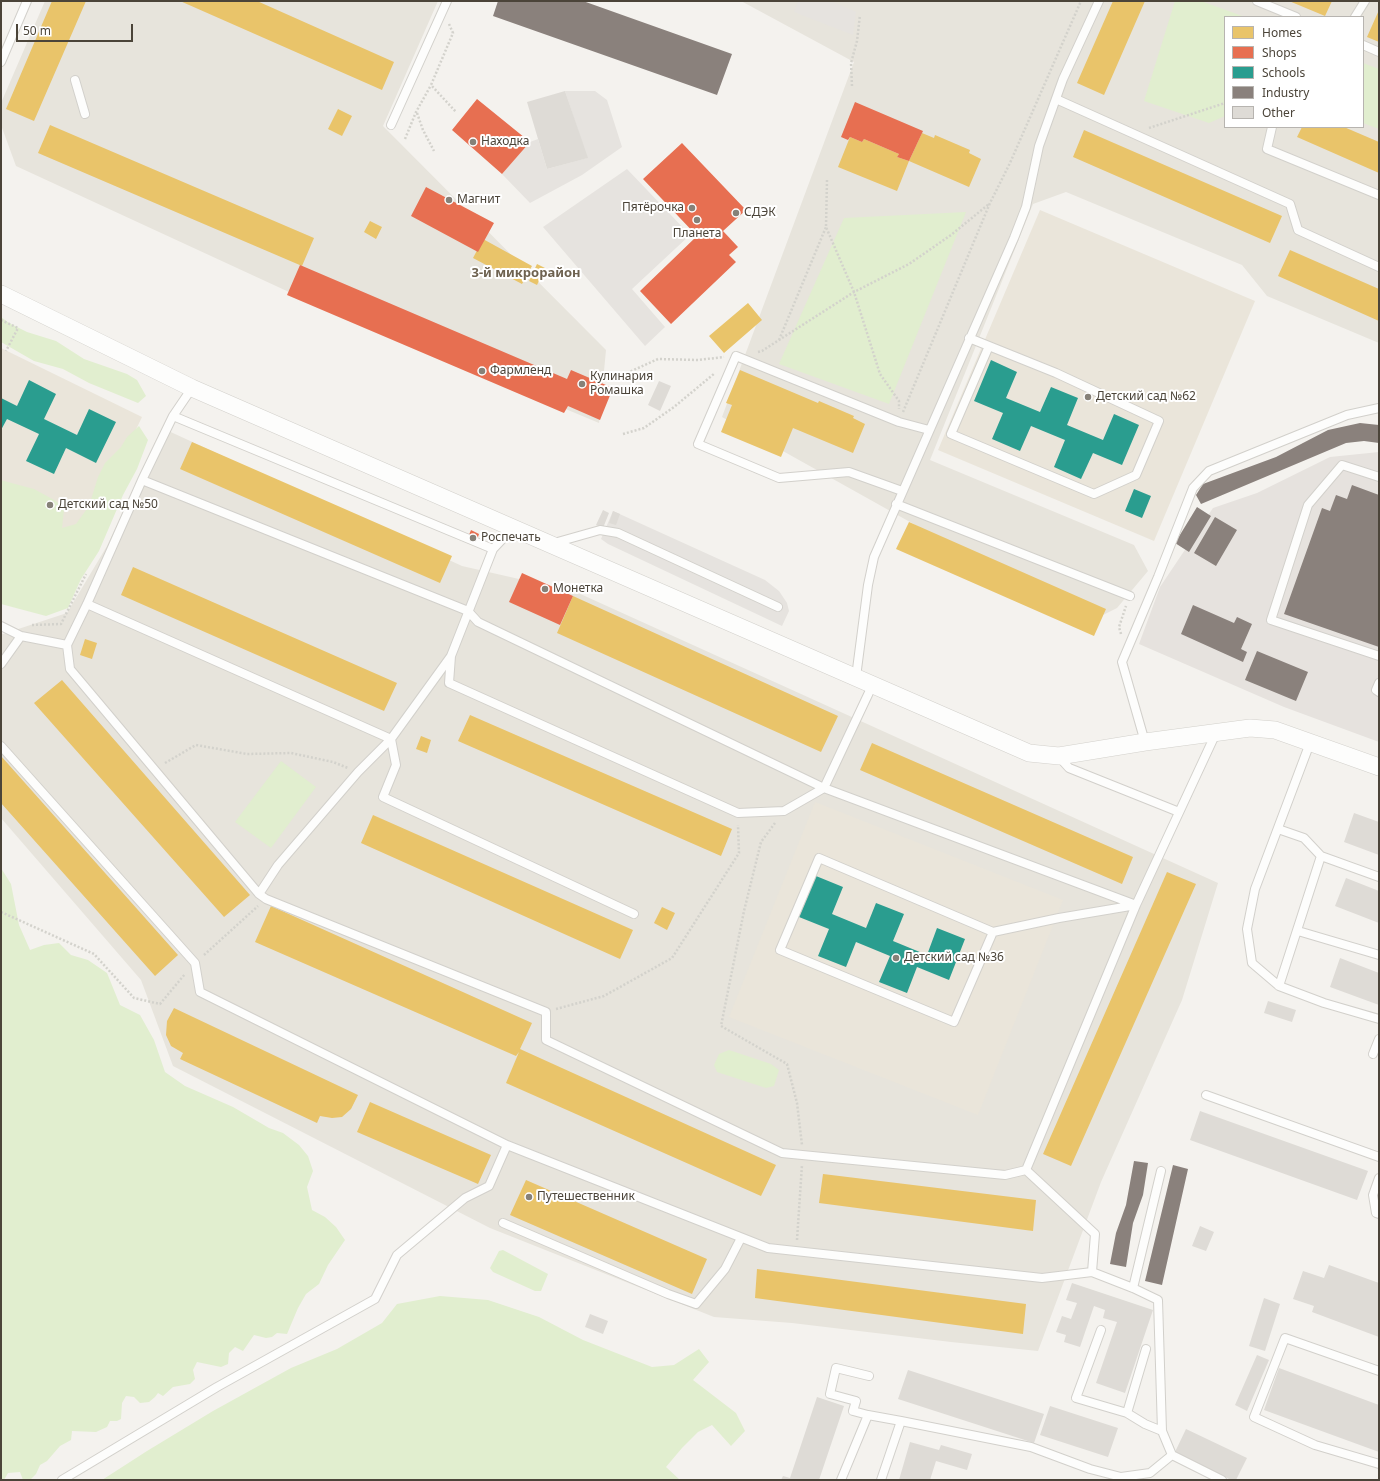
<!DOCTYPE html>
<meta charset="utf-8">
<style>
body{margin:0}
#map{position:relative;width:1380px;height:1481px;overflow:hidden;background:#f4f2ee;font-family:"Noto Sans",sans-serif}
canvas{display:block}
.frame{position:absolute;inset:0;border:2px solid #4b4439;pointer-events:none}
.legend{position:absolute;left:1224px;top:16px;width:140px;height:112px;box-sizing:border-box;background:#fff;border:1px solid #b7b4b0;margin:0;padding:5px 7px;list-style:none;font-size:12px;color:#4b4439}
.legend li{display:flex;align-items:center;gap:8px;height:20px}
.legend b{width:20px;border:1px solid #b7b4b0}
.scale{position:absolute;left:16px;top:24px;width:117px;height:18px;box-sizing:border-box;border:2px solid #4b4439;border-top:0;padding-left:5px;font-size:12px;line-height:14px;white-space:nowrap;color:#4b4439;-webkit-text-stroke:3px #fff;paint-order:stroke}
</style>
<div id="map">
<canvas width="1380" height="1481"></canvas>
<div class="frame"></div>
<ul class="legend">
<li><b style="height:11px;background:#e9c46a"></b>Homes</li>
<li><b style="height:11px;background:#e76f51"></b>Shops</li>
<li><b style="height:11px;background:#2a9d8f"></b>Schools</li>
<li><b style="height:11px;background:#8a817c"></b>Industry</li>
<li><b style="height:11px;background:#dedbd6"></b>Other</li>
</ul>
<div class="scale">50 m</div>
</div>
<script>
const g = document.querySelector('canvas').getContext('2d');
g.lineJoin = 'round';
function fillPath(path, color) {
  g.fillStyle = color;
  g.fill(path, 'evenodd');
}
function toPath(rows) {
  const path = new Path2D();
  for (const r of rows) {
    path.moveTo(r[0], r[1]);
    for (let i = 2; i < r.length; i += 2) path.lineTo(r[i], r[i + 1]);
  }
  return path;
}
function trace(path, color, width, dash) {
  g.strokeStyle = color;
  g.lineWidth = width;
  g.lineCap = dash ? 'butt' : 'round';
  g.setLineDash(dash || []);
  g.stroke(path);
}
function drawText(font, color, halo, rows, align = 'center') {
  g.font = font + ' "Noto Sans",sans-serif';
  g.lineWidth = 4;
  g.setLineDash([]);
  g.textBaseline = 'middle';
  g.strokeStyle = halo;
  g.fillStyle = color;
  for (const [text, x, y, turn = 0] of rows) {
    g.save();
    g.translate(x, y);
    g.rotate((+turn || 0) * Math.PI / 180);
    g.textAlign = isNaN(turn) ? turn : align;
    if (halo) g.strokeText(text, 0, 0);
    g.fillText(text, 0, 0);
    g.restore();
  }
}
fillPath(toPath([
 [45,1,438,1,383,126,606,350,599,423,315,304,16,166,1,125,1,103],
 [741,1,1379,1,1379,343,1267,296,1242,265,1066,192,1033,204,930,460,1134,545,1148,571,1117,608,1089,622,722,417,854,62],
 [1225,17,1363,17,1363,127,1225,127],
 [162,428,462,566,576,592,1218,883,1182,1000,1101,1182,1038,1351,951,1342,792,1323,714,1317,490,1228,173,1066,141,980,1,818,1,633,3,634,67,613,107,546]
]), '#e7e4dc');
fillPath(toPath([
 [1379,452,1379,742,1284,707,1139,644,1160,587,1213,508,1257,493,1330,457]
]), '#e6e2de');
fillPath(toPath([
 [1040,210,1255,301,1154,541,938,450],
 [1,348,142,417,47,615,1,594],
 [815,802,1063,900,978,1115,729,1017]
]), '#eae5da');
fillPath(toPath([
 [1175,1,1201,1,1245,17,1225,17,1225,116,1209,123,1144,101],
 [1363,63,1379,69,1379,129,1363,123],
 [966,212,889,404,779,364,844,218],
 [1,317,9,323,27,332,56,341,84,359,127,374,137,380,146,396,138,403,89,383,63,369,34,361,1,342],
 [139,426,148,440,137,469,123,495,99,551,81,579,68,608,46,616,1,604,1,480,4,481,34,489,56,501,64,509,62,528,76,524,89,506,98,477,105,463,121,447,127,437],
 [281,761,316,787,271,848,235,822],
 [1,868,11,884,19,925,30,950,44,945,59,943,71,955,88,960,107,973,120,1005,140,1015,154,1040,165,1072,185,1086,233,1107,269,1128,283,1133,299,1145,308,1156,313,1171,307,1187,312,1210,325,1217,336,1227,345,1240,328,1265,319,1284,306,1294,298,1308,287,1334,277,1333,272,1337,266,1338,254,1335,243,1351,235,1347,229,1353,228,1364,221,1367,197,1362,193,1370,195,1379,190,1384,173,1387,163,1396,158,1393,155,1397,149,1402,140,1403,134,1397,126,1396,122,1403,121,1419,117,1421,110,1421,107,1427,96,1432,72,1431,71,1440,60,1446,47,1461,40,1465,36,1474,30,1480,23,1480,20,1472,8,1473,4,1480,1,1480],
 [729,1050,771,1064,779,1070,774,1086,766,1088,717,1072,714,1065,719,1054],
 [503,1250,548,1274,541,1291,535,1291,493,1272,490,1268,499,1251],
 [440,1296,488,1300,539,1317,583,1340,652,1367,674,1365,699,1349,709,1362,693,1380,736,1413,745,1431,731,1446,712,1425,698,1432,682,1448,666,1467,680,1480,102,1480,147,1451,213,1411,291,1368,337,1349,382,1323,397,1304]
]), '#e1eecf');
fillPath(toPath([
 [798,1,831,1,856,12,853,35,794,12],
 [565,91,595,91,607,100,622,147,582,175,530,203,502,174,530,142,538,139,547,169,587,158],
 [627,169,690,235,632,289,665,327,645,346,543,227],
 [613,511,765,580,779,591,787,603,789,611,782,626,608,544,601,539]
]), '#e6e3df');
fillPath(toPath([
 [52,1,86,1,34,121,6,109],
 [180,1,257,1,394,62,382,90],
 [1113,1,1145,1,1104,95,1077,83],
 [1289,1,1332,1,1325,16],
 [1379,10,1379,42,1367,37],
 [338,109,352,116,342,136,328,129],
 [50,125,314,238,302,266,38,153],
 [1302,127,1344,127,1379,142,1379,173,1297,137],
 [1084,130,1282,216,1270,243,1073,157],
 [922,133,934,138,935,135,970,150,969,153,981,159,969,187,909,161],
 [850,137,862,142,864,139,899,154,897,157,909,161,897,191,838,167],
 [370,221,382,227,376,239,364,232],
 [483,239,532,266,522,284,473,258],
 [1290,250,1379,289,1379,321,1278,276],
 [537,264,545,268,537,285,529,281],
 [748,303,762,320,724,353,709,336],
 [740,370,818,403,819,401,854,416,853,418,865,424,853,453,793,428,781,457,721,432,732,405,726,403],
 [192,442,452,556,440,583,180,469],
 [909,522,1106,609,1094,636,896,549],
 [133,567,397,683,384,711,121,595],
 [573,596,838,716,821,752,557,633],
 [85,639,97,643,92,659,80,655],
 [62,680,250,895,224,917,34,703],
 [470,715,732,829,721,856,458,741],
 [421,736,431,740,427,753,416,749],
 [872,743,1133,857,1122,884,860,770],
 [1,756,178,955,155,976,1,803],
 [373,815,633,930,620,959,361,843],
 [1167,872,1196,884,1071,1166,1043,1154],
 [271,906,532,1023,520,1049,776,1165,761,1196,506,1083,519,1052,516,1056,255,942],
 [662,907,675,913,667,930,654,923],
 [174,1008,358,1095,351,1109,342,1117,332,1118,320,1116,317,1123,180,1059,183,1053,171,1046,166,1035,167,1021],
 [370,1102,491,1155,478,1184,357,1132],
 [823,1174,1036,1200,1033,1231,819,1203],
 [526,1180,707,1259,692,1294,510,1215],
 [757,1269,1026,1304,1023,1334,755,1298]
]), '#e9c46a');
fillPath(toPath([
 [477,99,530,142,502,174,452,130],
 [855,102,923,131,909,161,897,157,899,154,864,139,862,142,850,137,848,140,841,137],
 [682,143,746,210,723,231,738,247,729,255,736,262,671,324,640,291,697,236,643,179],
 [426,187,494,223,478,252,411,216],
 [300,265,567,379,571,370,613,388,600,420,568,406,564,413,287,295],
 [471,530,479,534,475,546,466,542],
 [522,573,573,596,560,625,509,602]
]), '#e76f51');
fillPath(toPath([
 [991,360,1017,372,1006,398,1040,412,1051,387,1078,398,1067,425,1103,440,1114,414,1139,425,1122,465,1093,453,1081,479,1054,467,1065,440,1031,426,1020,451,992,439,1003,413,974,401],
 [29,380,56,394,44,419,77,435,89,409,116,422,96,463,66,448,54,474,26,461,39,434,7,419,1,430,1,398,17,406],
 [1134,489,1151,496,1142,518,1125,511],
 [816,876,843,887,832,914,866,928,876,903,904,914,893,941,927,955,937,928,965,939,949,980,917,967,907,993,879,982,890,956,856,942,846,967,818,956,829,929,799,917]
]), '#2a9d8f');
fillPath(toPath([
 [498,1,583,1,732,54,717,95,493,16],
 [1360,423,1379,425,1379,443,1364,441,1346,443,1201,504,1196,495,1203,484,1276,457,1328,430],
 [1352,485,1379,495,1379,647,1284,614,1322,508,1330,511,1336,495,1347,499],
 [1197,507,1211,516,1189,552,1175,543],
 [1215,517,1237,530,1216,566,1194,553],
 [1193,605,1234,623,1237,617,1252,624,1241,649,1247,652,1243,662,1181,634],
 [1257,651,1308,672,1296,701,1245,680],
 [1134,1161,1148,1163,1143,1195,1133,1223,1126,1267,1110,1264,1116,1233,1126,1205],
 [1173,1165,1188,1169,1162,1285,1145,1281]
]), '#8a817c');
fillPath(toPath([
 [565,91,588,158,547,169,527,102],
 [659,381,671,386,660,411,648,405],
 [603,510,609,513,603,528,596,525],
 [613,511,620,514,616,525,609,523],
 [1354,813,1379,822,1379,855,1344,842],
 [1346,878,1379,891,1379,923,1335,906],
 [1340,958,1379,973,1379,1005,1330,987],
 [1268,1001,1296,1010,1292,1022,1264,1013],
 [1200,1111,1368,1171,1357,1200,1190,1140],
 [1200,1226,1214,1232,1206,1251,1192,1246],
 [1329,1265,1379,1283,1379,1337,1312,1312,1314,1306,1293,1299,1303,1271,1324,1278],
 [1072,1283,1153,1310,1125,1393,1096,1383,1117,1322,1103,1318,1105,1310,1094,1306,1080,1347,1064,1342,1066,1335,1056,1332,1062,1316,1071,1319,1077,1303,1066,1300],
 [1264,1298,1280,1304,1265,1351,1249,1346],
 [590,1314,608,1321,603,1334,585,1327],
 [1257,1355,1269,1360,1247,1411,1235,1405],
 [1279,1368,1379,1405,1379,1452,1264,1410],
 [908,1370,1044,1414,1034,1443,898,1399],
 [817,1397,844,1406,819,1480,781,1480,783,1476,790,1478],
 [1050,1406,1118,1428,1108,1457,1040,1435],
 [1186,1429,1247,1458,1236,1480,1231,1480,1175,1452],
 [910,1442,939,1450,941,1445,972,1454,967,1470,936,1461,930,1480,899,1480]
]), '#dedbd6');
const service = toPath([
 [1257,1,1296,17],
 [1355,17,1365,1],
 [1363,45,1379,52],
 [1,62,27,1],
 [75,80,85,114],
 [1056,99,1290,204,1298,230,1379,267],
 [391,125,447,1],
 [1272,127,1267,149,1379,195],
 [969,338,1056,373,1159,421,1136,475,1094,494,951,434,989,346],
 [173,416,493,549],
 [1379,477,1342,465,1308,505,1271,620,1379,656],
 [142,480,468,611,478,622,824,788,1136,905,1059,918,993,932,954,1022,780,950,819,858,993,932],
 [902,491,849,472,779,478,698,444,736,356,899,422,929,430],
 [896,504,1130,596],
 [554,543,600,530,618,533,778,607],
 [87,604,391,739,396,765,383,797,634,914],
 [1,626,21,636],
 [67,645,70,669,259,894,266,899,546,1012,546,1040,782,1153,1005,1175,1026,1170],
 [451,656,449,683,738,813,784,811,824,788,873,684],
 [1,664,21,636,67,645,87,604,142,480,173,416,192,388],
 [856,677,868,585,874,557,1014,238,1026,207,1039,146,1063,79,1099,1],
 [1379,683,1376,690,1379,692],
 [1145,742,1122,662,1158,577,1193,488,1209,471,1347,415,1379,408],
 [1310,743,1255,889,1247,929,1252,963,1279,986,1324,1003,1379,1019],
 [1,746,195,963,200,992,507,1145,768,1248,1042,1278,1092,1272,1133,1288,1158,1300,1162,1431,1172,1455,1222,1480],
 [1059,757,1069,768,1179,812],
 [1278,829,1304,838,1321,856,1379,877],
 [259,894,278,865,358,772,391,739,451,656,493,549,513,528],
 [1298,931,1379,955],
 [1279,986,1321,856],
 [1373,1054,1379,1039],
 [1206,1095,1379,1157],
 [1379,1178,1373,1195,1376,1213,1379,1214],
 [503,1223,668,1294,696,1304,725,1269,741,1238],
 [1092,1272,1095,1234,1026,1170,1136,905,1216,733],
 [1133,1288,1161,1171],
 [1101,1330,1076,1398,1127,1413,1145,1424,1162,1431],
 [1379,1371,1285,1338,1254,1417,1315,1445,1379,1464],
 [1127,1413,1146,1349],
 [868,1415,853,1411,856,1401,830,1394,836,1368,869,1376],
 [62,1480,217,1387,375,1299,397,1255,465,1198,489,1186,507,1145],
 [841,1480,868,1415,901,1421],
 [881,1480,901,1421,1031,1447,1090,1469,1121,1477,1150,1473,1172,1455]
]);
const minor = toPath([
 [1,294,192,388,1029,753,1059,756,1145,742,1250,728,1275,730,1379,767]
]);
trace(service, '#d2d0cb', 10);
trace(minor, '#d2d0cb', 18);
trace(toPath([
 [449,24,453,33,431,85,456,112],
 [852,86,851,63,857,41,860,15],
 [417,113,423,130,434,151],
 [1149,128,1225,103],
 [405,139,416,112,431,85],
 [827,180,826,227,854,292,880,374,899,401,899,409],
 [1,320,18,328,6,351],
 [779,340,826,227],
 [758,352,762,351,779,340,854,292,909,264,951,235,989,204],
 [627,373,658,359,698,360,724,357],
 [903,412,990,203,1010,163,1081,1],
 [623,434,644,428,674,407,715,373],
 [32,625,61,624,86,574],
 [1121,634,1119,627,1126,606],
 [165,763,196,745,247,754,291,753,333,762,348,768],
 [775,823,761,842,744,911,721,1026,787,1064,797,1103,802,1145],
 [1,912,94,954,134,998,160,1004,185,974],
 [204,955,258,906],
 [556,1009,604,996,672,958,739,853,738,825],
 [797,1240,802,1165]
]), '#d3d2cc', 2.5, [2, 2]);
trace(service, '#fdfdfc', 8);
trace(minor, '#fdfdfc', 17);
for (const [x, y, r, color] of [
 [473,142,4,"#868178"],
 [449,200,4,"#868178"],
 [692,208,4,"#868178"],
 [736,213,4,"#868178"],
 [697,220,4,"#868178"],
 [482,371,4,"#868178"],
 [582,384,4,"#868178"],
 [1088,397,4,"#868178"],
 [50,505,4,"#868178"],
 [473,538,4,"#868178"],
 [545,589,4,"#868178"],
 [896,958,4,"#868178"],
 [529,1197,4,"#868178"]
]) {
  const dot = new Path2D();
  dot.arc(x, y, r, 0, 2 * Math.PI);
  g.fillStyle = color;
  g.fill(dot);
  trace(dot, '#fff', 1.5);
}
drawText('12px', '#4b4439', '#fff', [
 ["Находка",481,142],
 ["Магнит",457,200],
 ["Пятёрочка",684,208,"right"],
 ["СДЭК",744,213],
 ["Планета",697,234,"center"],
 ["Фармленд",490,371],
 ["Кулинария",590,377],
 ["Ромашка",590,391],
 ["Детский сад №62",1096,397],
 ["Детский сад №50",58,505],
 ["Роспечать",481,538],
 ["Монетка",553,589],
 ["Детский сад №36",904,958],
 ["Путешественник",537,1197]
], 'left');
drawText('bold 13px', '#6e6250', '#fff', [
 ["3-й микрорайон",526,273]
]);
</script>
